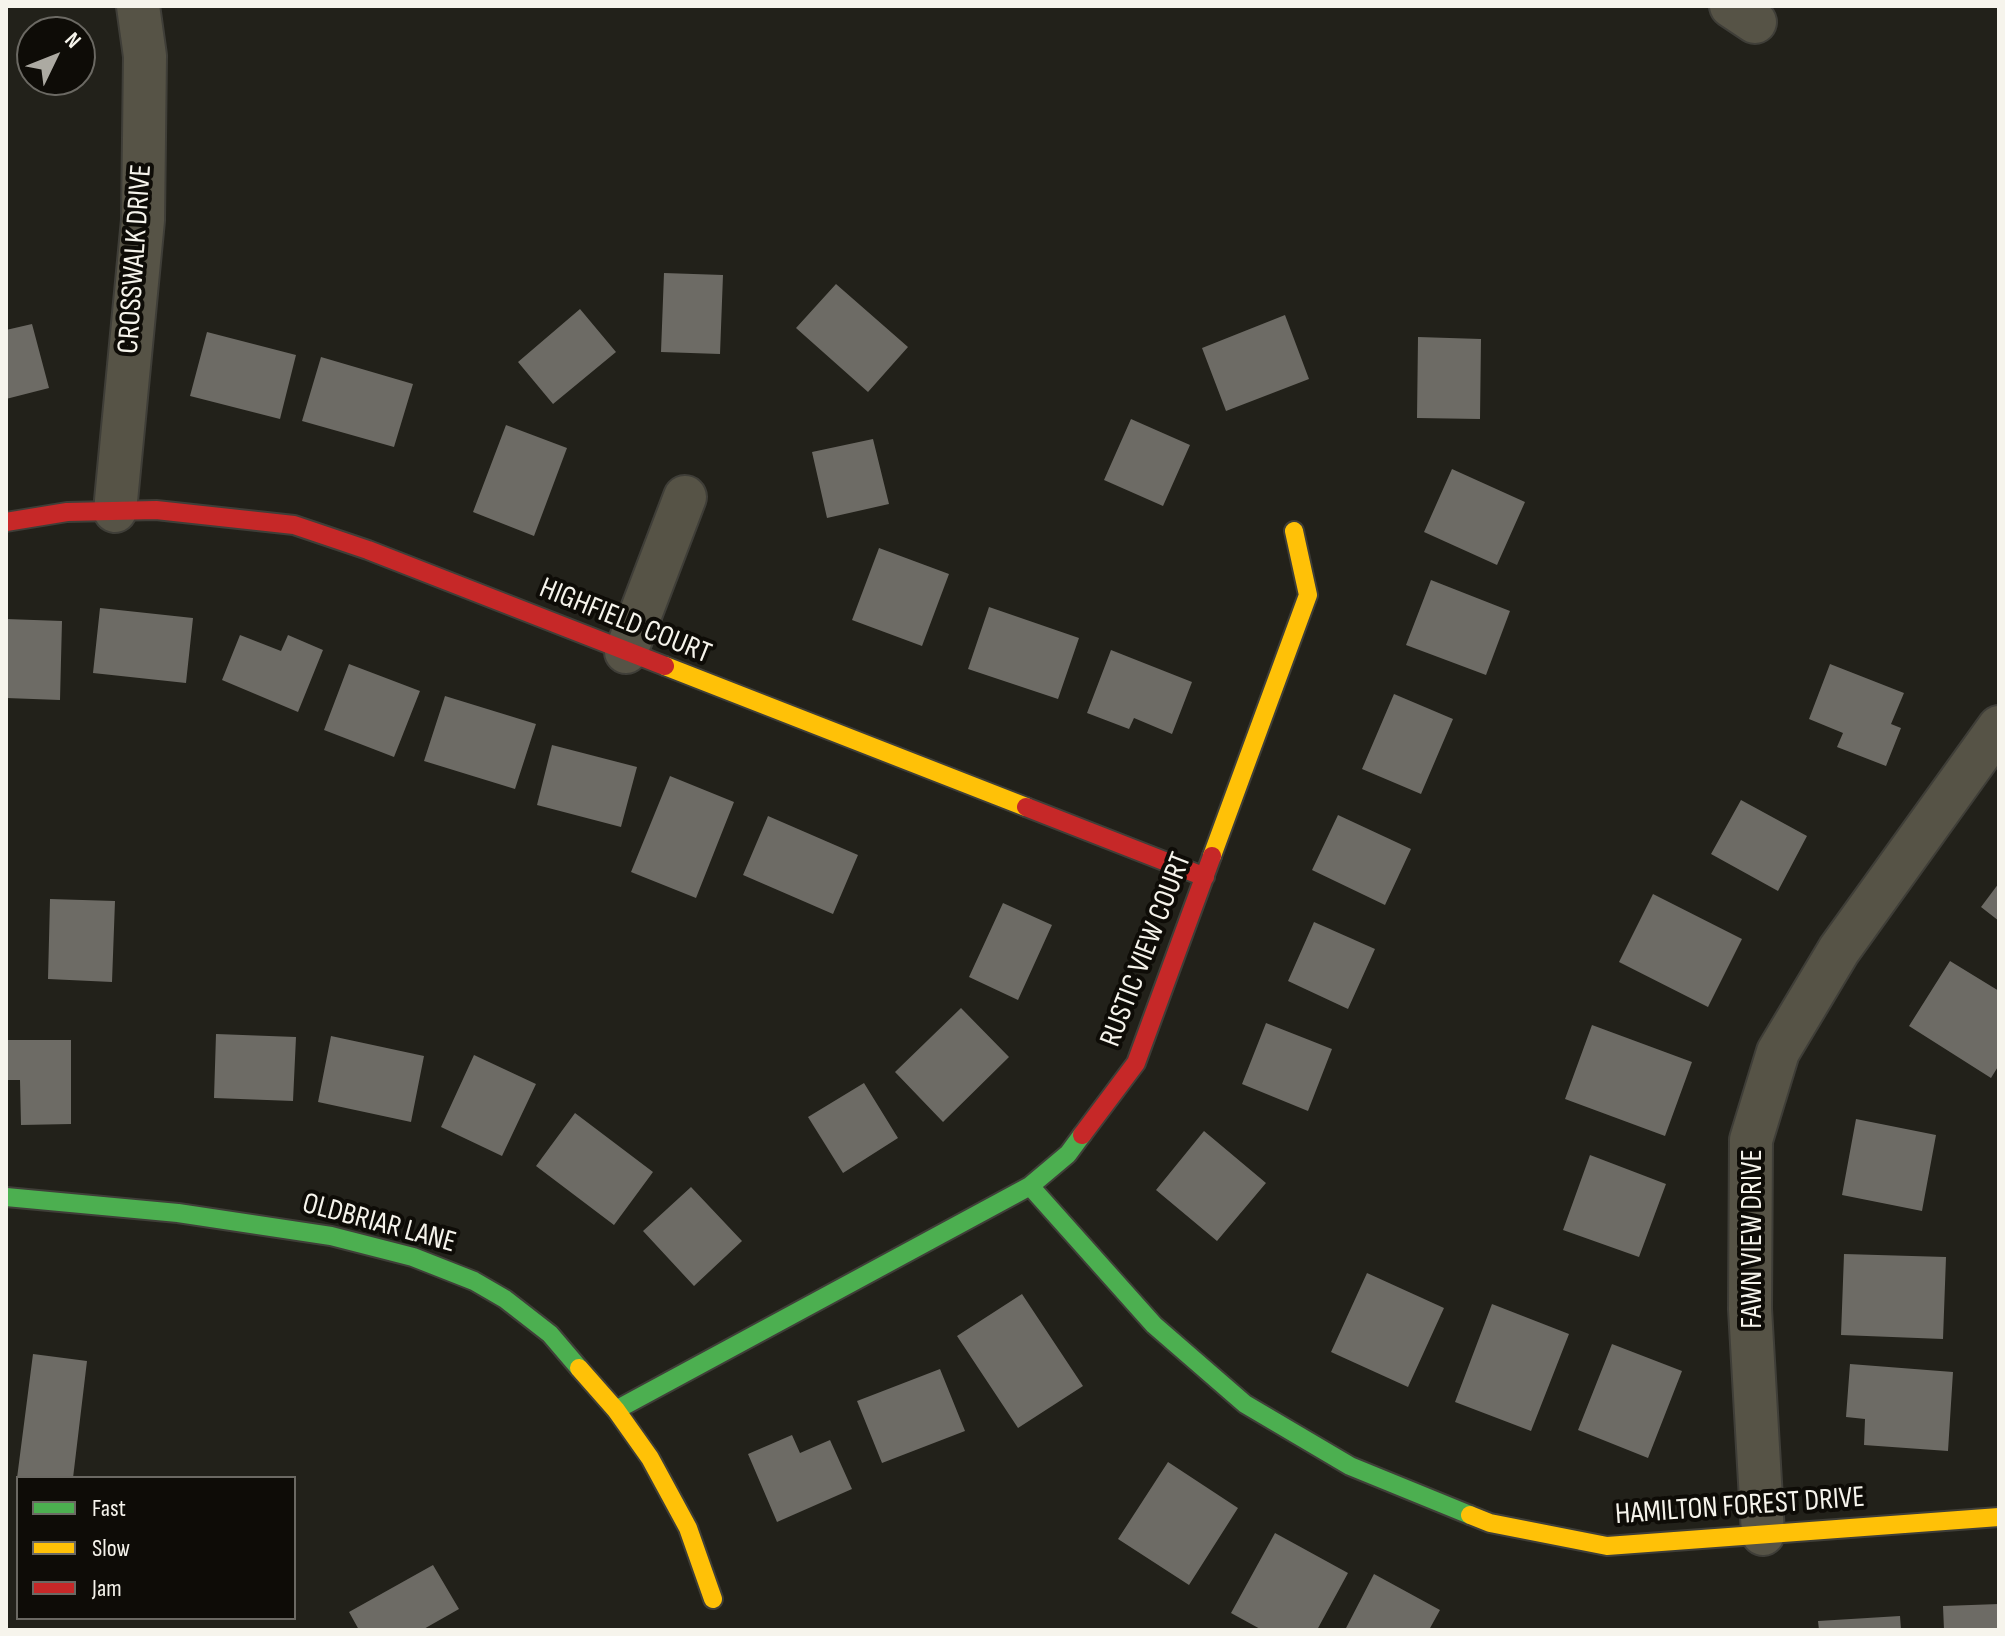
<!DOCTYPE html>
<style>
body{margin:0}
#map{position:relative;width:2005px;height:1636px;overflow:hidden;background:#22211a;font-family:"Sofia Sans Condensed",sans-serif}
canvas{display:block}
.frame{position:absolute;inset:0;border:8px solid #f6f4ec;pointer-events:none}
.legend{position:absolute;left:16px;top:1476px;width:280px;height:144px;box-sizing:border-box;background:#0e0c07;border:2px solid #6b6963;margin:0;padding:10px 14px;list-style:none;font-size:24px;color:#f6f4ec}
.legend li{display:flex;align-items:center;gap:16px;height:40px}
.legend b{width:40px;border:2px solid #6b6963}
.north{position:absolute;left:16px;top:16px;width:80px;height:80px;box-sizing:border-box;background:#0e0c07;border:2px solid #6b6963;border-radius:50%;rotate:47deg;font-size:22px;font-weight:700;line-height:32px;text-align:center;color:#f6f4ec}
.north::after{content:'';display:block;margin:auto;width:28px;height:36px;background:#acaaa2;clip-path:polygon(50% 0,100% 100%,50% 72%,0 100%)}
</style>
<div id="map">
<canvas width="2005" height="1636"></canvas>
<div class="frame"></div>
<ul class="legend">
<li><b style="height:10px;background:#4caf50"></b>Fast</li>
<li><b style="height:10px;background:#ffc107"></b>Slow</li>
<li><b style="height:10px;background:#c62828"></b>Jam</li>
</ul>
<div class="north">N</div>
</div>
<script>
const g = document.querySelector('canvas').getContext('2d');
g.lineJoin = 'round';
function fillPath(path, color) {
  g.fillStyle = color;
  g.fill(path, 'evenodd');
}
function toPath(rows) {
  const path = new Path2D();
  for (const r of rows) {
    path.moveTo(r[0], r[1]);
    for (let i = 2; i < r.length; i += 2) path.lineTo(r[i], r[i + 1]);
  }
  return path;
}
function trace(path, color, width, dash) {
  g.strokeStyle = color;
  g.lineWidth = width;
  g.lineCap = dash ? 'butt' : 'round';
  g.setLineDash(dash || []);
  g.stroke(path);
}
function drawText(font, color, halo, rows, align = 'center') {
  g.font = font + ' "Sofia Sans Condensed",sans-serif';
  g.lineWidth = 8;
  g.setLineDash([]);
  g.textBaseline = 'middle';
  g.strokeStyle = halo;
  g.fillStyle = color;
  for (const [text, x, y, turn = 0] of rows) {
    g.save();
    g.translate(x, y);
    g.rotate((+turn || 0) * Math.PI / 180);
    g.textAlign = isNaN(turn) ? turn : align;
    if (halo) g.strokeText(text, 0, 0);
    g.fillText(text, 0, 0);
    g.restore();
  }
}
fillPath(toPath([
 [664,273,723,275,720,354,661,352],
 [836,284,908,347,868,392,796,328],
 [580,309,616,352,553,404,518,362],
 [1285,315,1309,379,1226,411,1202,348],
 [32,324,49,388,6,399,6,330],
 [207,332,296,355,280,419,190,396],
 [1418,337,1481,339,1480,419,1417,418],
 [321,357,413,384,394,447,302,421],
 [1131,419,1190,445,1163,506,1104,480],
 [506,425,567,448,534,536,473,512],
 [873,439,889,504,827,518,812,452],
 [1452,469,1525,502,1497,565,1424,532],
 [879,548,949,574,922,646,852,620],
 [1431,580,1510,611,1486,675,1406,645],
 [989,607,1079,638,1058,699,968,669],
 [100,608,193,618,186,683,93,673],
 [6,619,62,621,60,700,6,698],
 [240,635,281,651,288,635,323,650,298,712,222,680],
 [1111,650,1192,682,1172,734,1134,718,1129,729,1087,713],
 [349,664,420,691,394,757,324,730],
 [1830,664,1904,693,1891,724,1901,728,1886,766,1837,747,1843,733,1809,719],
 [1394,694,1453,719,1421,794,1362,769],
 [445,696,536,724,515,789,424,761],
 [552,745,637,767,621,827,537,805],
 [670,776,734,802,696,898,631,872],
 [1741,800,1807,836,1778,891,1711,854],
 [1338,815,1411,849,1385,905,1312,870],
 [768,816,858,855,833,914,743,875],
 [1999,883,1999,921,1981,907],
 [1653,894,1742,939,1708,1007,1619,962],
 [50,899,115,901,112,982,48,979],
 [1003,903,1052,925,1018,1000,969,977],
 [1314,922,1375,949,1348,1009,1288,981],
 [1950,961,1999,991,1999,1065,1991,1078,1909,1026],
 [961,1008,1009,1057,943,1122,895,1072],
 [1266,1023,1332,1049,1308,1111,1242,1084],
 [1592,1025,1692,1062,1665,1136,1565,1099],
 [216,1034,296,1037,293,1101,214,1098],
 [331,1036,424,1056,411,1122,318,1102],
 [6,1040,71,1040,71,1124,21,1125,20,1080,6,1080],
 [474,1055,536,1084,502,1156,441,1127],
 [864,1083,898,1138,843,1173,808,1117],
 [575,1113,653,1172,614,1225,536,1166],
 [1856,1119,1936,1135,1922,1211,1842,1195],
 [1204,1131,1266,1183,1217,1241,1156,1190],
 [1590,1155,1666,1184,1639,1257,1563,1230],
 [691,1187,742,1241,694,1286,643,1231],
 [1844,1254,1946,1257,1943,1339,1841,1335],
 [1367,1273,1444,1308,1408,1387,1331,1352],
 [1022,1294,1083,1386,1018,1428,957,1336],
 [1492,1304,1569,1334,1531,1431,1455,1402],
 [1612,1344,1682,1371,1648,1458,1578,1430],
 [33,1354,87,1361,73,1478,17,1478],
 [1850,1364,1953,1372,1948,1451,1864,1445,1865,1419,1846,1417],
 [940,1369,965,1431,882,1463,857,1401],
 [792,1435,800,1453,830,1440,852,1489,777,1522,748,1454],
 [1168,1462,1238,1508,1189,1585,1118,1539],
 [1275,1533,1348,1573,1317,1630,1262,1630,1231,1613],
 [433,1565,459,1609,422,1630,359,1630,349,1612],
 [1374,1574,1440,1610,1429,1630,1345,1630],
 [1999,1604,1999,1630,1944,1630,1943,1606],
 [1900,1616,1901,1630,1819,1630,1818,1621]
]), '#6d6b65');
const street = toPath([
 [1731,6,1755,22],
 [115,511,143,220,145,56,138,6],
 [626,652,685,497],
 [1763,1534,1750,1309,1751,1140,1778,1052,1839,950,1999,727]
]);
const fast = toPath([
 [1030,1186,1154,1325,1245,1404,1350,1466,1470,1515],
 [6,1197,178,1213,331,1236,413,1257,474,1281,505,1299,550,1334,579,1368],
 [616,1410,1030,1186,1068,1154,1082,1135]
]);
const slow = toPath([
 [665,666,1026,807],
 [1212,856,1308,595,1294,531],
 [579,1368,616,1410,650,1458,688,1528,713,1599],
 [1470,1515,1490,1523,1607,1546,1999,1517]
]);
const jam = toPath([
 [6,522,67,512,156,510,294,525,368,550,665,666],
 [1026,807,1205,877],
 [1082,1135,1136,1063,1212,856]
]);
trace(street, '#3f3e38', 46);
trace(fast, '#3f3e38', 22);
trace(slow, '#3f3e38', 22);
trace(jam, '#3f3e38', 22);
trace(street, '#565346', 42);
trace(fast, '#4caf50', 18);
trace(slow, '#ffc107', 18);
trace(jam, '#c62828', 18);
drawText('30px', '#f6f4ec', '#0e0c07', [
 ["CROSSWALK DRIVE",136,259,-86],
 ["HIGHFIELD COURT",625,622,22],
 ["RUSTIC VIEW COURT",1147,950,-69],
 ["OLDBRIAR LANE",379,1224,15],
 ["FAWN VIEW DRIVE",1753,1239,-90],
 ["HAMILTON FOREST DRIVE",1740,1507,-4]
]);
</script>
